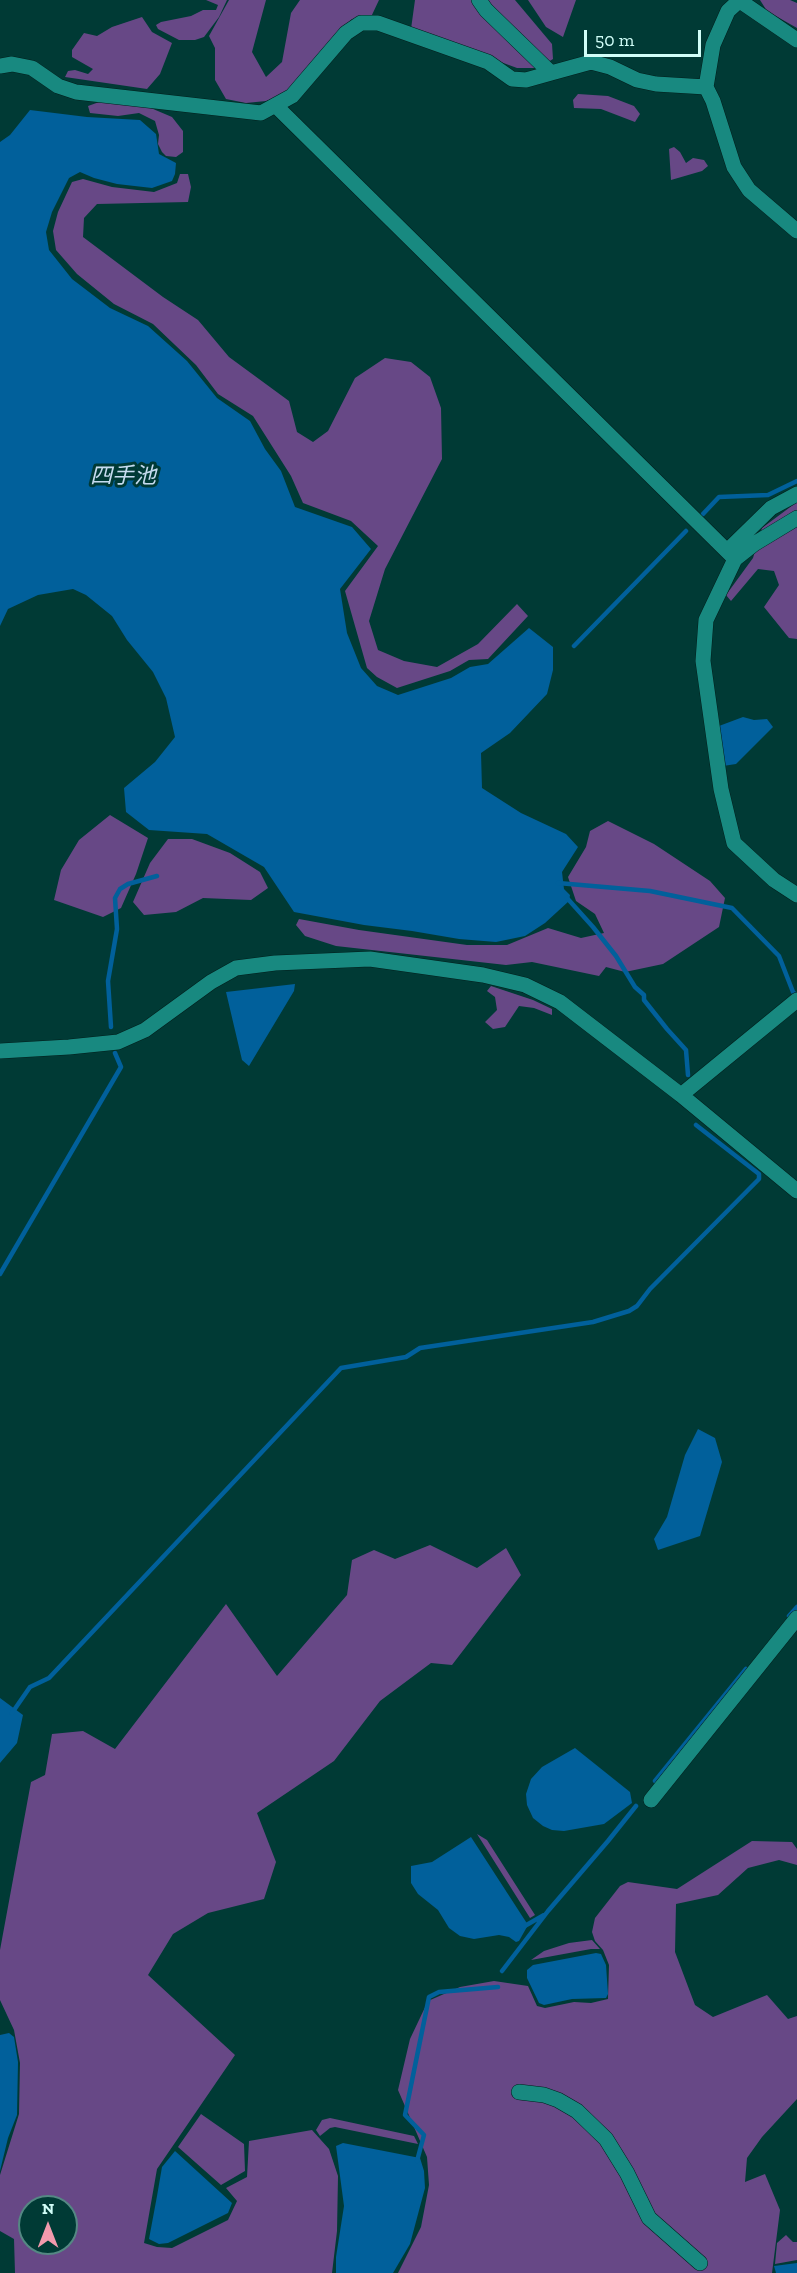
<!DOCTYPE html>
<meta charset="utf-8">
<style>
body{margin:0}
#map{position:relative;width:797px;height:2273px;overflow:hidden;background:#003a35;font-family:"Zilla Slab",serif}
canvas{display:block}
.north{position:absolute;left:18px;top:2195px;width:60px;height:60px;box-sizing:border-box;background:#003a35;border:2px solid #548883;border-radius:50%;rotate:0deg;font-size:16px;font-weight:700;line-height:24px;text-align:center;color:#d1fef8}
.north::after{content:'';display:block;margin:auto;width:21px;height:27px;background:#f29aad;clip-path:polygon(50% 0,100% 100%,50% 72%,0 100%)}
.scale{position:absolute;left:584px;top:30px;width:117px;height:27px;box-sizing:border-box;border:3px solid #d1fef8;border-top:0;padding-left:8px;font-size:18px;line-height:21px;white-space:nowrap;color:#d1fef8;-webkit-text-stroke:4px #003a35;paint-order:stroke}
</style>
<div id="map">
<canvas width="797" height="2273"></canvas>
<div class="north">N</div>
<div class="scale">50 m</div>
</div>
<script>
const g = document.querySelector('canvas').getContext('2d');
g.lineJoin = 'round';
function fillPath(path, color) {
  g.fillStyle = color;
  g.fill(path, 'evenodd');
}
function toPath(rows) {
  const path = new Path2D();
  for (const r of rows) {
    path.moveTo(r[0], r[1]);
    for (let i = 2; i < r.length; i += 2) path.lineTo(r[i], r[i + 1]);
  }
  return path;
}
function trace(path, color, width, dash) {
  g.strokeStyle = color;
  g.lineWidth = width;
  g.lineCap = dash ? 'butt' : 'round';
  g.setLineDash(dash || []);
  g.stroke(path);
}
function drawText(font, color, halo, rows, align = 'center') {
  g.font = font + ' "Zilla Slab","Noto Sans JP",serif';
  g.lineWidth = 6;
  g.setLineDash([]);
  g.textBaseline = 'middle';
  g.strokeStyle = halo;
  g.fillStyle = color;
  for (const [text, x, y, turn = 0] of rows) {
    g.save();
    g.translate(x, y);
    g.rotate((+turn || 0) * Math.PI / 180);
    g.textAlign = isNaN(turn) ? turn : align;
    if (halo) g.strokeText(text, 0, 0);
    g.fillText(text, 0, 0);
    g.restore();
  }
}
fillPath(toPath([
 [206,0,227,0,219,17,204,37,195,40,179,40,158,29,156,25,161,22,191,16,203,10,216,10,218,5],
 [229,0,266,0,252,52,266,77,282,62,291,13,300,0,379,0,371,17,352,19,337,33,288,93,266,101,246,103,226,99,215,80,215,48,209,36],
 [415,0,473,0,536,64,534,68,517,68,411,29],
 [487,0,515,0,552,44,553,59,548,62],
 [528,0,576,0,563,37,546,27],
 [760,0,790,0,797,3,797,28,767,11],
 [142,17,152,32,172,43,160,74,147,89,65,77,68,71,75,70,88,74,93,69,72,57,72,50,84,33,97,36,112,27],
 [578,94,608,96,634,106,640,114,635,122,601,109,574,108,573,100],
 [102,101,146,106,172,117,183,131,183,152,176,157,166,156,162,152,158,144,159,135,155,121,139,113,118,116,90,113,88,106],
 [674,147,680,152,686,163,693,158,704,160,708,166,702,171,671,180,669,149],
 [180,174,188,174,191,187,188,202,97,204,84,218,83,237,163,297,198,320,229,357,289,401,297,432,313,442,328,431,355,378,385,358,411,362,430,377,441,408,442,459,385,569,369,621,378,650,404,661,437,667,478,644,517,604,528,616,488,659,469,660,450,671,397,688,377,677,367,668,345,591,378,546,351,521,303,503,291,476,253,416,218,394,196,365,153,324,114,304,77,274,56,250,53,231,58,212,72,182,83,179,112,187,154,192,177,183],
 [797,502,797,639,789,638,764,607,779,585,774,571,758,569,731,601,726,595,753,558,762,528],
 [110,815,148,838,136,874,121,908,103,917,54,900,61,870,79,840],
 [608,821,654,844,710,881,725,898,719,927,663,964,625,972,606,967,599,976,532,962,506,965,336,946,305,936,296,925,299,919,359,930,467,945,507,945,548,928,581,938,604,933,595,914,576,901,568,877,586,847,590,831],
 [168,839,192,839,230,853,260,872,268,888,251,900,203,898,176,912,144,915,133,902,150,863],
 [491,986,533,1000,552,1009,552,1015,534,1008,519,1006,505,1027,493,1029,485,1022,497,1010,495,997,487,991],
 [430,1545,477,1568,506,1548,521,1575,452,1665,431,1663,380,1701,334,1761,257,1813,276,1862,264,1899,208,1913,173,1934,148,1975,235,2055,157,2169,144,2243,157,2247,172,2248,228,2220,237,2201,226,2188,247,2177,249,2141,312,2130,329,2149,338,2176,337,2231,332,2273,15,2273,14,2239,0,2231,0,2175,19,2114,20,2063,14,2030,0,2000,0,1950,31,1782,45,1775,52,1734,83,1731,115,1749,226,1604,277,1676,347,1595,352,1560,374,1550,395,1559],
 [30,2207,66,2207,66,2243,30,2243],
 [477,1834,487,1840,535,1915,530,1918],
 [752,1841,792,1842,797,1849,797,1865,779,1860,748,1868,718,1895,676,1904,675,1952,695,2005,713,2017,767,1995,788,2019,797,2016,797,2099,762,2137,747,2158,745,2182,765,2174,780,2210,772,2273,398,2273,421,2227,429,2185,427,2157,398,2090,410,2039,428,2001,460,1987,494,1981,528,1986,537,2006,545,2008,574,2002,591,2003,608,1999,609,1965,603,1950,595,1941,592,1932,595,1918,620,1886,628,1882,677,1889],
 [592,1940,600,1949,591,1949,531,1960,544,1951,569,1943],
 [201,2114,244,2144,245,2171,221,2185,178,2147],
 [330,2118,414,2136,418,2144,335,2127,330,2128,320,2136,316,2130,322,2120],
 [786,2235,793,2242,797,2242,797,2260,775,2264,777,2243]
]), '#674886');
fillPath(toPath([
 [30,110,87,117,140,120,156,134,159,154,176,163,175,174,172,181,152,188,117,184,94,178,80,172,69,178,52,212,46,232,49,250,72,279,110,308,148,326,187,361,217,398,250,421,265,449,281,471,295,507,352,527,371,549,340,589,347,633,361,668,377,686,398,695,451,678,470,667,488,664,529,628,553,647,553,670,547,694,510,733,481,753,482,788,521,813,566,834,578,847,562,872,564,889,570,895,569,901,545,923,525,936,496,942,459,939,412,931,364,925,294,912,264,867,207,834,149,830,126,812,124,788,155,762,175,737,166,698,153,672,127,640,112,616,86,595,73,589,38,595,8,609,0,626,0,142,10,135],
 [743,717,754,720,767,719,773,727,736,764,723,766,719,726],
 [295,984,294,991,249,1066,242,1060,226,992],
 [698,1429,715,1438,722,1462,700,1536,658,1550,654,1539,667,1517,685,1455],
 [0,1698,23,1715,17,1743,0,1763],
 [575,1748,630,1792,632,1803,604,1824,564,1831,552,1830,543,1826,533,1818,527,1805,526,1794,531,1779,542,1767],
 [471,1837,528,1925,519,1941,516,1942,509,1937,499,1935,474,1939,460,1936,449,1928,438,1910,418,1894,411,1883,411,1866,432,1862],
 [596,1953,601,1954,606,1965,608,1994,606,1998,572,1999,544,2005,539,2003,527,1978,527,1970,533,1965],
 [9,2033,14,2037,18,2062,17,2115,8,2138,0,2171,0,2035],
 [343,2143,420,2158,424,2171,425,2188,410,2244,393,2273,336,2273,336,2257,344,2206,336,2146],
 [175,2151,232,2203,228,2213,168,2243,159,2244,149,2239,157,2196,162,2167],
 [797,2263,797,2273,776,2273,774,2266]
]), '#01609b');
trace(toPath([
 [703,514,719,497,768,495,797,481],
 [574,646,686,531],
 [558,883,650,891,732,908,779,956,793,992,797,996],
 [567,898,593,927,616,956,635,987,644,995,644,1000,667,1029,686,1050,688,1075],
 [111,1027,108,981,117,929,115,898,120,889,128,884,157,876],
 [0,1274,121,1067,115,1053],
 [789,1616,797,1607],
 [12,1713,30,1687,49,1678,341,1368,406,1357,420,1348,593,1322,629,1311,637,1306,650,1289,759,1179,759,1174,696,1125],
 [655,1781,746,1669],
 [523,1927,544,1915],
 [502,1971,548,1911,608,1841,636,1806],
 [417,2161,424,2135,405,2115,429,1997,439,1992,498,1987]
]), '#01609b', 4.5);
const minor = toPath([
 [479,0,486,10,551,73,591,62,610,67,637,80,656,84,706,87],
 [740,0,728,11,713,45,706,87,713,101,734,167,749,190,797,231],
 [740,1,797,40],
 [0,66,12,64,32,68,58,86,76,92,261,113,292,96,346,33,361,23,378,23,488,62,512,79,526,80,551,73],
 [276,106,735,559],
 [797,518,754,544,735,559,706,620,703,661,721,789,734,843,774,880,797,895],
 [727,551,771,508,797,494],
 [0,1051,69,1047,118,1042,145,1030,211,982,236,968,275,963,370,959,483,975,525,985,560,1002,681,1095,797,1191],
 [681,1095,797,1000],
 [651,1800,797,1618],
 [519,2092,544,2095,558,2100,577,2111,606,2139,627,2173,649,2218,700,2263]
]);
trace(minor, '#001f1c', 16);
trace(minor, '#188980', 15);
drawText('italic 22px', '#c6dcf0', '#003a35', [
 ["四手池",123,477]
]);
</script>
